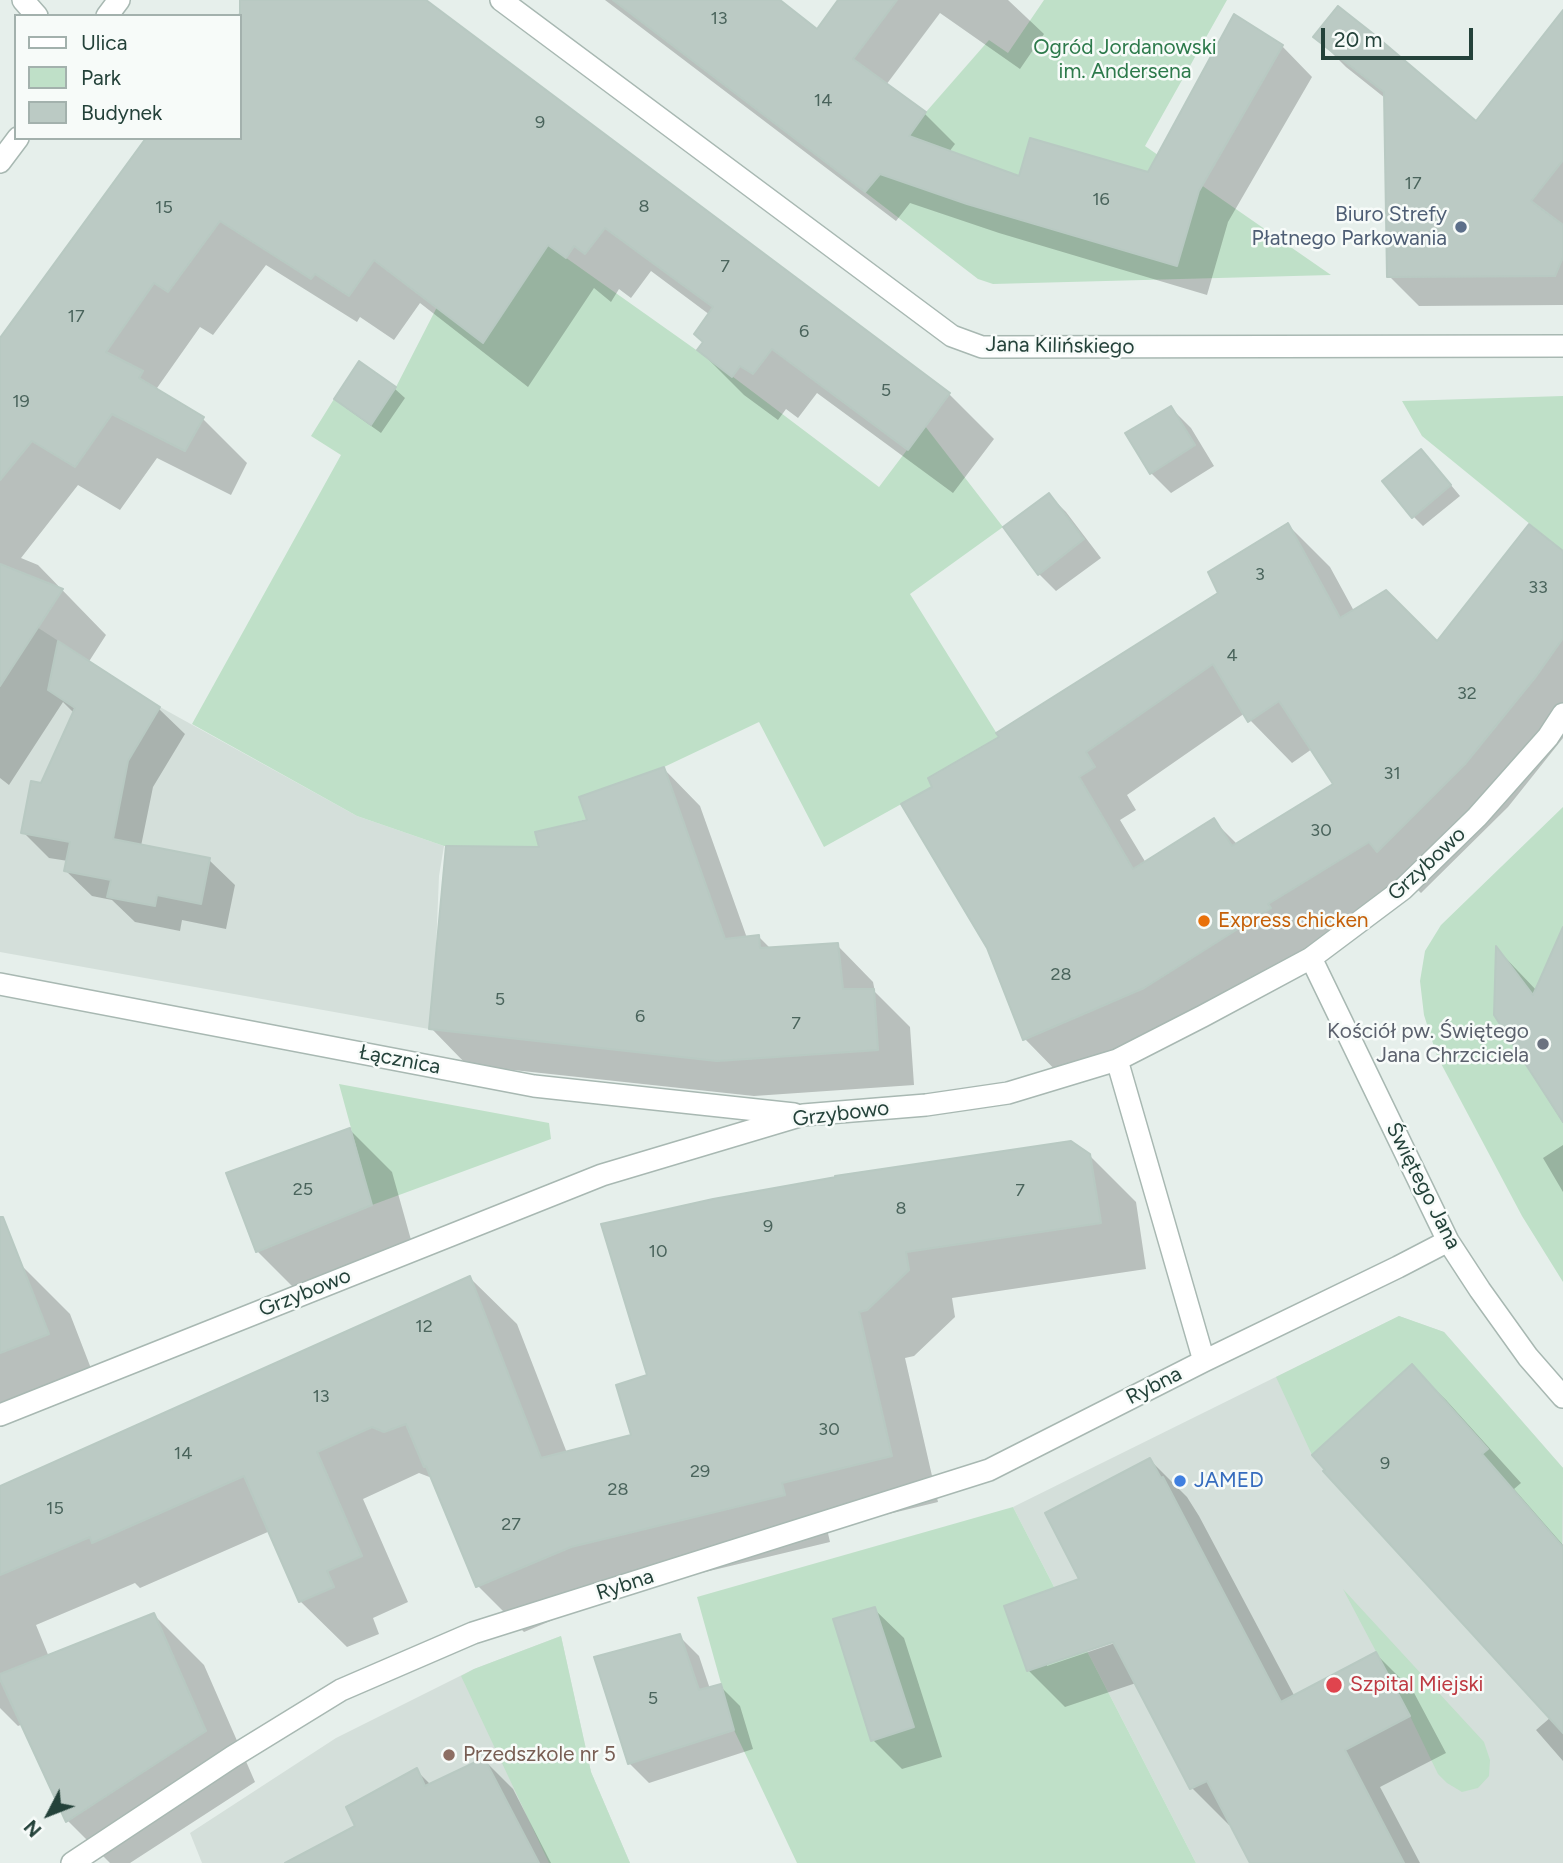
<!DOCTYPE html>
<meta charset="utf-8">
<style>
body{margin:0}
#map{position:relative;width:1563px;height:1863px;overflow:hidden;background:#e6efeb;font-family:Figtree,sans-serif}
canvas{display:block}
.legend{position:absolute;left:14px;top:14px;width:228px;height:126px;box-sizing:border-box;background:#f7fbf9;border:2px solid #a3b1ad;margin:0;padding:9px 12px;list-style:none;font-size:21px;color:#24423a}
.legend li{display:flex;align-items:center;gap:14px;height:35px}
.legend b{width:35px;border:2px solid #a3b1ad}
.north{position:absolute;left:14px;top:1779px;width:70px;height:70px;-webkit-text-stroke:5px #f7fbf9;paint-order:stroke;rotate:228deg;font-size:19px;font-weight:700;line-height:28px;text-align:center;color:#24423a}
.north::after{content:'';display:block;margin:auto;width:24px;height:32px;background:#24423a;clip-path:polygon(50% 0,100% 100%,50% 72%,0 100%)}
.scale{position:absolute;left:1321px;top:28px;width:152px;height:32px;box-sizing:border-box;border:4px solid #24423a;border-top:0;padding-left:9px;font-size:21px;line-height:24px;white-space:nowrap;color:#24423a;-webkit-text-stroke:5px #f7fbf9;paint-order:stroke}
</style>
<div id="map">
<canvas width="1563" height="1863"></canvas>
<ul class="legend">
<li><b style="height:9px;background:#fff"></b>Ulica</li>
<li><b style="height:19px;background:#bfe0c8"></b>Park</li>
<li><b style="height:19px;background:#bbcac4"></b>Budynek</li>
</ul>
<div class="north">N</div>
<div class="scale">20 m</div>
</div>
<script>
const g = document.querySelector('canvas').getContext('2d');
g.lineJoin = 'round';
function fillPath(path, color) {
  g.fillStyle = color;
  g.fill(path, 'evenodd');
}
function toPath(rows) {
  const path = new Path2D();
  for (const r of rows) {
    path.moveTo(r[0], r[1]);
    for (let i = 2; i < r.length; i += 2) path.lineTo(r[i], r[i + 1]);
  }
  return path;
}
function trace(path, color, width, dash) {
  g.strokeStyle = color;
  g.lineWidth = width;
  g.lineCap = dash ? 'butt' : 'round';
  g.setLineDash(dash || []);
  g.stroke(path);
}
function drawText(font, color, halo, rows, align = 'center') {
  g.font = font + ' Figtree,sans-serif';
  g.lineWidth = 5;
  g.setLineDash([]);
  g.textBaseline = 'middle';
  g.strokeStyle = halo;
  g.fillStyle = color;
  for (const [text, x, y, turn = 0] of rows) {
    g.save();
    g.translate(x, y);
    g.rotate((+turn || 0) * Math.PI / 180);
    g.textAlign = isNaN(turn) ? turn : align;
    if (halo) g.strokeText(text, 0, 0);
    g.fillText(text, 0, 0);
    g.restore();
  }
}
fillPath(toPath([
 [0,603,160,707,357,816,444,846,439,876,436,949,429,1029,0,952],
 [1399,1316,1444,1332,1563,1468,1563,1863,1196,1863,1013,1507],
 [561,1636,591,1772,630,1863,202,1863,190,1833,336,1738,474,1669]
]), '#d4dfda');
fillPath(toPath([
 [1044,0,1227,0,1145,146,1331,275,993,284,978,279,865,192,926,112,989,40,1008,53],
 [548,245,716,364,879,487,925,426,1003,527,910,594,999,737,928,778,932,787,824,847,759,722,664,767,579,797,587,819,536,832,539,847,444,846,357,816,192,724,341,455,311,436,334,399,371,425,396,387,437,307,483,343],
 [1563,396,1563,551,1422,436,1402,401],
 [1563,807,1563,1282,1522,1216,1437,1056,1424,1015,1420,981,1425,951,1441,925],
 [339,1084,549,1123,551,1139,372,1205],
 [1399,1316,1444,1332,1563,1468,1562,1546,1482,1454,1488,1448,1412,1365,1312,1455,1276,1377],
 [1013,1507,1196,1863,797,1863,734,1730,697,1597],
 [1343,1589,1484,1742,1490,1760,1489,1776,1478,1788,1462,1792,1447,1783,1438,1774,1410,1716],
 [561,1636,591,1772,630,1863,549,1863,461,1676,474,1669]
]), '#bfe0c8');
fillPath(toPath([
 [249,0,422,0,949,394,994,439,953,493,817,393,798,418,786,409,778,420,744,395,699,350,704,342,710,315,651,271,631,298,619,289,611,302,594,288,528,387,420,303,394,340,360,317,357,322,266,265,213,335,200,327,157,388,165,396,202,418,247,463,231,495,157,458,120,510,78,485,21,558,38,565,106,635,88,663,159,709,185,734,153,787,141,846,209,860,235,885,226,929,182,920,180,931,135,922,112,900,92,896,66,871,68,861,49,858,23,832,74,713,63,702,9,785,0,778,0,341,240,138,240,16,237,16],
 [605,0,777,0,817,32,840,0,1008,0,1044,34,1020,69,940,13,886,85,925,114,955,144,949,152,1021,178,1149,174,1282,46,1312,77,1228,222,1207,295,999,233,910,203,896,221],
 [1563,12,1563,305,1419,306,1389,276,1385,98,1346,67,1316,37,1476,123],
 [360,364,395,389,405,398,381,433,346,408,336,399],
 [1171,408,1191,428,1214,466,1171,493,1151,473],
 [1431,461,1460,496,1423,526,1413,516],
 [1049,495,1066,512,1101,558,1056,591,1039,574],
 [1288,525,1330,567,1354,611,1437,644,1563,553,1563,738,1508,807,1421,893,1412,884,1312,951,1067,1082,1025,1039,988,947,935,788,1001,738,1221,594],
 [1245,713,1250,720,1292,763,1312,749,1336,785,1238,845,1213,820,1146,863,1120,820,1136,810,1127,795],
 [664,769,700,806,747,938,759,937,771,949,837,945,873,982,875,992,910,1027,914,1085,754,1096,467,1065,431,1028,542,849,590,821],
 [1498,950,1537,991,1563,979,1563,1123,1534,1077,1536,1076],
 [350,1130,392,1172,413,1247,299,1293,257,1251],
 [1563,1145,1563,1192,1543,1158],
 [1089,1155,1136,1202,1146,1269,952,1298,955,1317,914,1356,905,1358,938,1502,827,1529,830,1542,618,1593,524,1632,478,1586,432,1478,419,1473,363,1499,408,1602,373,1618,379,1634,347,1647,300,1601,270,1531,140,1588,135,1583,36,1625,49,1657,154,1615,204,1665,255,1782,130,1863,110,1863,68,1821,23,1724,18,1726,0,1708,0,1488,470,1278,517,1324,567,1453,633,1436,649,1376],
 [20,1264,70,1314,97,1384,0,1423,0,1272],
 [1412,1367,1446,1400,1521,1483,1514,1489,1563,1545,1563,1761,1536,1730,1551,1717],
 [1150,1460,1187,1497,1199,1516,1295,1697,1376,1654,1413,1691,1446,1753,1380,1787,1420,1863,1252,1863,1231,1824,1229,1825,1192,1788,1136,1683,1065,1707,1028,1670],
 [1120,1638,1121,1641,1047,1666,1047,1662],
 [874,1609,904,1638,942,1757,902,1769,873,1740],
 [679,1636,699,1656,710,1689,720,1686,740,1706,753,1749,649,1783,629,1763],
 [484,1760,513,1789,551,1863,308,1863,357,1827,417,1771,431,1785]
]), '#0003');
const building = toPath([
 [240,0,426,0,950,393,908,450,772,349,753,374,740,366,732,377,697,350,703,342,694,334,713,307,605,228,585,254,574,246,566,258,548,245,483,343,374,260,349,296,315,274,311,279,220,221,168,292,154,283,106,352,143,371,139,378,204,417,185,451,112,414,75,467,32,441,0,480,0,338,146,138,240,138,240,0],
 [613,0,780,0,817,29,838,0,897,0,853,59,926,112,909,136,1019,176,1030,138,1148,172,1234,14,1283,45,1199,191,1177,266,967,204,880,174,865,192,613,0],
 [1338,6,1371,32,1476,121,1563,10,1563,160,1531,201,1563,225,1563,257,1555,276,1387,277,1384,92,1313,37,1338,6],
 [359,361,396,387,371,425,334,399,359,361],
 [1171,406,1195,445,1150,474,1125,433,1171,406],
 [1421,449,1451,485,1412,518,1382,481,1421,449],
 [1049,493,1084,539,1038,575,1003,527,1049,493],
 [1288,523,1340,618,1386,590,1437,641,1529,524,1563,551,1563,638,1537,675,1465,764,1377,852,1369,842,1268,904,1271,908,1144,988,1023,1040,987,948,901,804,932,787,928,778,999,737,996,733,1218,593,1208,572,1288,523],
 [1213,664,1248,722,1279,701,1333,784,1232,846,1214,818,1133,869,1079,777,1095,767,1086,752,1213,664],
 [0,564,63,589,0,686,0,564],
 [58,641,160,707,128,761,113,839,210,858,201,904,157,895,155,906,107,897,111,880,64,871,70,842,21,833,31,781,41,783,75,708,48,690,58,641],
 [664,767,725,939,759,935,760,948,838,943,843,989,874,989,878,1050,717,1061,429,1029,446,846,539,847,535,832,587,820,579,797,664,767],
 [1563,927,1563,1122,1494,1015,1496,946,1533,995,1563,927],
 [350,1128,372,1205,256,1252,226,1173,350,1128],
 [1071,1141,1090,1154,1101,1223,906,1252,909,1270,867,1310,859,1312,892,1456,782,1483,785,1495,571,1547,476,1587,426,1466,424,1467,406,1424,384,1432,372,1427,317,1452,362,1556,327,1571,334,1587,299,1602,244,1476,92,1543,90,1537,0,1575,0,1486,470,1276,541,1458,631,1435,616,1385,647,1375,601,1224,713,1199,836,1177,835,1176,1071,1141],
 [0,1217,3,1217,49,1334,0,1353,0,1217],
 [1412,1364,1488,1449,1482,1454,1563,1547,1563,1733,1323,1471,1325,1470,1312,1455,1412,1364],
 [1150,1458,1161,1478,1163,1477,1281,1702,1376,1652,1410,1716,1345,1750,1404,1863,1250,1863,1207,1781,1190,1789,1113,1642,1027,1671,1004,1606,1079,1579,1045,1513,1150,1458],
 [875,1607,914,1727,871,1741,833,1619,875,1607],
 [154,1613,206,1731,66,1822,0,1679,0,1674,154,1613],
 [680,1634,699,1690,721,1684,734,1730,628,1764,594,1657,680,1634],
 [484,1758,539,1863,285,1863,355,1826,346,1807,417,1768,425,1786,484,1758]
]);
fillPath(building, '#bbcac4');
trace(building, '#b8c9c2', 2);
const minor = toPath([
 [23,0,37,16],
 [501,0,952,336,982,347,1563,346],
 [107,16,119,0],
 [0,162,18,138],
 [1311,958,1448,1241,1480,1290,1528,1357,1563,1397],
 [0,984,534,1086,794,1114],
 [1117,1060,1204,1361],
 [0,1415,602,1175,803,1115,926,1105,1008,1093,1117,1060,1203,1016,1311,958,1403,889,1477,817,1548,737,1563,714],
 [72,1863,232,1757,341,1690,473,1633,989,1470,1204,1361,1398,1267,1448,1241]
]);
trace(minor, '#a8b8b2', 24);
trace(minor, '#fff', 21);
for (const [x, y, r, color] of [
 [1461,227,7,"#5c6f8a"],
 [1204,921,7,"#e8710a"],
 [1543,1044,7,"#6b7280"],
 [1180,1481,7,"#3f7fe0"],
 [1334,1685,9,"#e0444e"],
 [449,1755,7,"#8d6e63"]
]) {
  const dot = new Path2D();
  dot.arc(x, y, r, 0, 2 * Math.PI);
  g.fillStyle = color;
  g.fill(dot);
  trace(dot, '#f7fbf9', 2.5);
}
drawText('18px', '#4a645c', null, [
 ["13",719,19],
 ["14",823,101],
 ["9",540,123],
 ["17",1413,184],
 ["16",1101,200],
 ["8",644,207],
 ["15",164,208],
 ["7",725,267],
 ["17",76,317],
 ["6",804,332],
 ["5",886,391],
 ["19",21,402],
 ["3",1260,575],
 ["33",1538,588],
 ["4",1232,656],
 ["32",1467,694],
 ["31",1392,774],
 ["30",1321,831],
 ["28",1061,975],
 ["5",500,1000],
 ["6",640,1017],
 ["7",796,1024],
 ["25",303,1190],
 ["7",1020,1191],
 ["8",901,1209],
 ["9",768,1227],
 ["10",658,1252],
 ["12",424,1327],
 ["13",321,1397],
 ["30",829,1430],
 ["14",183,1454],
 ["9",1385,1464],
 ["29",700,1472],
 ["28",618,1490],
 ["15",55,1509],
 ["27",511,1525],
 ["5",653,1699]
]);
drawText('21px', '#2d7a4b', '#f7fbf9', [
 ["Ogród Jordanowski",1125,48],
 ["im. Andersena",1125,72]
]);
drawText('21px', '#4e5e75', '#f7fbf9', [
 ["Biuro Strefy",1447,215],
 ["Płatnego Parkowania",1447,239]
], 'right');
drawText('21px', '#24423a', '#f7fbf9', [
 ["Jana Kilińskiego",1060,346,1],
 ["Grzybowo",1427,864,-43],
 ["Łącznica",400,1060,11],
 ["Grzybowo",841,1114,-7],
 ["Świętego Jana",1423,1186,63],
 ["Grzybowo",305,1293,-22],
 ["Rybna",1154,1386,-27],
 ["Rybna",625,1585,-18]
]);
drawText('21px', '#c56008', '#f7fbf9', [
 ["Express chicken",1218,921]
], 'left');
drawText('21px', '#5b616d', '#f7fbf9', [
 ["Kościół pw. Świętego",1529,1032],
 ["Jana Chrzciciela",1529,1056]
], 'right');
drawText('21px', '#366cbe', '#f7fbf9', [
 ["JAMED",1194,1481]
], 'left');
drawText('21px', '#be3a42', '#f7fbf9', [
 ["Szpital Miejski",1350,1685]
], 'left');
drawText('21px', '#785e54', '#f7fbf9', [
 ["Przedszkole nr 5",463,1755]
], 'left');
</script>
